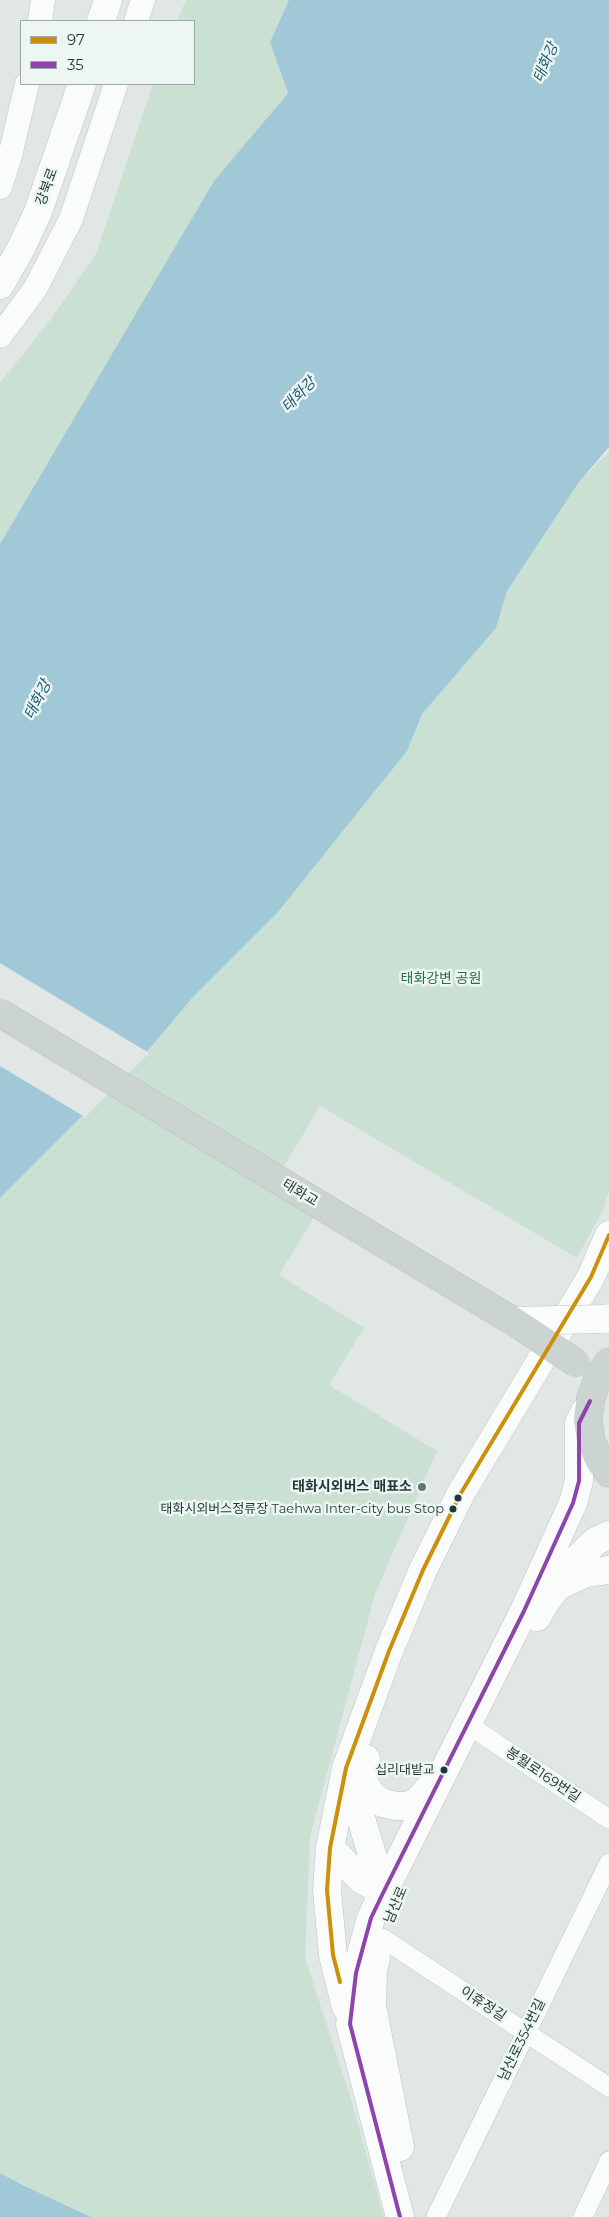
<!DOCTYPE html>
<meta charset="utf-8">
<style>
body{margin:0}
#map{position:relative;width:609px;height:2217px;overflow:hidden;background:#e1e7e5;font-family:Montserrat,sans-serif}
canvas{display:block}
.legend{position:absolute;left:20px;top:20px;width:175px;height:65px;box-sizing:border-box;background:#eef6f3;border:1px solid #9baaa7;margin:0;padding:6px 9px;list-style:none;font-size:15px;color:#1f3935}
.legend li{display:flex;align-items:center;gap:10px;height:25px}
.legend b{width:25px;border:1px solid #9baaa7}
</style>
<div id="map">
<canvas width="609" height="2217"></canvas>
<ul class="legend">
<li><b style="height:6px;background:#cc900b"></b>97</li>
<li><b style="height:6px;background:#8e44ad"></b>35</li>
</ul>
</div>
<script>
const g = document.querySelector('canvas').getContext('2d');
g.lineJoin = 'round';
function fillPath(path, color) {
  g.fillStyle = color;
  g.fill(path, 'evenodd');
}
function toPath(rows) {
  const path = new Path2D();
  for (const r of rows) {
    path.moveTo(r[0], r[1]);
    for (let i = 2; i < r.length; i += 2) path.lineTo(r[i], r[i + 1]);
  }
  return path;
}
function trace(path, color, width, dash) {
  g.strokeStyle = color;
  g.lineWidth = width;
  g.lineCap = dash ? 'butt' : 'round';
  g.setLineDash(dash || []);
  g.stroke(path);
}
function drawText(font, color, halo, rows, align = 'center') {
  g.font = font + ' Montserrat,"Noto Sans KR",sans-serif';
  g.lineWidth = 5;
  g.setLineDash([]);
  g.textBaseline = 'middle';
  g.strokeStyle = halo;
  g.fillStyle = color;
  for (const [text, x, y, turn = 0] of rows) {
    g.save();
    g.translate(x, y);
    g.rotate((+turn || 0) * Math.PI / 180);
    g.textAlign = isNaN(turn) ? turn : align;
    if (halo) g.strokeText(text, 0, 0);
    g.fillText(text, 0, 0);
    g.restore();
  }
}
fillPath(toPath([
 [186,0,289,0,270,42,288,92,214,182,0,544,0,383,51,319,96,254,153,84,194,84,194,21,177,21],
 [609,452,609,1190,604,1208,577,1258,320,1106,282,1170,326,1197,279,1275,364,1328,329,1385,437,1451,375,1594,310,1837,305,1958,350,2096,384,2217,91,2217,0,2173,0,1198,151,1047,193,997,278,912,407,751,422,714,496,628,507,591,579,482]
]), '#c9e0d3');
fillPath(toPath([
 [289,0,609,0,609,447,579,482,507,591,496,628,422,714,407,751,278,912,193,997,151,1047,0,1198,0,544,214,181,288,93,270,42],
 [0,2173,23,2185,91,2217,0,2217]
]), '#a1c8d6');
fillPath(toPath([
 [0,963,149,1053,85,1117,0,1066]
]), '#e1e7e5');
const minor = toPath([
 [476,1730,609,1819],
 [382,1938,609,2087],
 [436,2217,609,1863],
 [583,2217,609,2161]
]);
const tertiary = toPath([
 [40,21,43,0],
 [136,21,143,0],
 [0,187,10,156,27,84],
 [0,336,35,289,71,219,116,84]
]);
const secondary = toPath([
 [101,21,108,0],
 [0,285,21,248,38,212,82,84],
 [558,1586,586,1573,609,1570],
 [537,1617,545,1603,578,1558,596,1541,609,1535],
 [366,1759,362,1774,360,1800,361,1818,386,1901],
 [362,1774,366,1787,374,1797,383,1803,396,1806,407,1806,418,1801,433,1783],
 [330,1848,362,1880,389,1895],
 [376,1958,373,1970,372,2006,400,2147],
 [346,2007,333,1955,327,1890,330,1848,346,1768,389,1651,423,1570,461,1493,591,1277,609,1235],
 [400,2217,350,2024,356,1973,371,1918,383,1893,524,1611,573,1503,579,1481,579,1423,585,1411]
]);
const primary = toPath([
 [609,1362,599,1376,591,1397,588,1419,591,1441,600,1461,609,1473]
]);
trace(minor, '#bec4c2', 20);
trace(tertiary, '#bec4c2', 25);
trace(secondary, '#bdc4c2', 29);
trace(primary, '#bbc3c2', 29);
trace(minor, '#fafbfb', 19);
trace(tertiary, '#fafbfb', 24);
trace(secondary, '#fafbfb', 28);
trace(primary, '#ccd4d2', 28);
const secondaryBridge = toPath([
 [513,1321,604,1319]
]);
const primaryBridge = toPath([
 [0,1013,513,1321,576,1363]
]);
trace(secondaryBridge, '#bdc4c2', 29, []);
trace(primaryBridge, '#bbc3c2', 29, []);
trace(secondaryBridge, '#fafbfb', 28);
trace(primaryBridge, '#ccd4d2', 28);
trace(toPath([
 [340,1982,333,1955,327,1890,330,1848,346,1768,389,1651,423,1570,461,1493,591,1277,609,1235]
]), '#cc900b', 4);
trace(toPath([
 [400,2217,350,2024,356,1973,371,1918,383,1893,524,1611,573,1503,579,1481,579,1423,590,1401]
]), '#8e44ad', 4);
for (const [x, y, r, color] of [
 [422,1487,5,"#637673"],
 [458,1498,4.5,"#1f3935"],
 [453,1509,4.5,"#1f3935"],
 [444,1770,4.5,"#1f3935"]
]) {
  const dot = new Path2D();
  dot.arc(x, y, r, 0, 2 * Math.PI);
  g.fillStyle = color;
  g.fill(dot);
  trace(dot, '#eef6f3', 2);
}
drawText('13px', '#1f3935', '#eef6f3', [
 ["태화시외버스정류장 Taehwa Inter-city bus Stop",444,1509],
 ["십리대밭교",435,1770]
], 'right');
drawText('14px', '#1f3935', '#eef6f3', [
 ["강북로",47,187,-70],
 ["태화교",300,1193,31],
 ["봉월로169번길",543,1775,34],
 ["남산로",396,1905,-67],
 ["이휴정길",483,2004,33],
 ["남산로354번길",522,2040,-64]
]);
drawText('14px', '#2a6f4d', '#eef6f3', [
 ["태화강변 공원",441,979]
]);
drawText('bold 14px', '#1f3935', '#eef6f3', [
 ["태화시외버스 매표소",412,1487]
], 'right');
drawText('italic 15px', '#1a5a74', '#eef6f3', [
 ["태화강",546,63,-67],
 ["태화강",299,395,-46],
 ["태화강",38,700,-63]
]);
</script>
